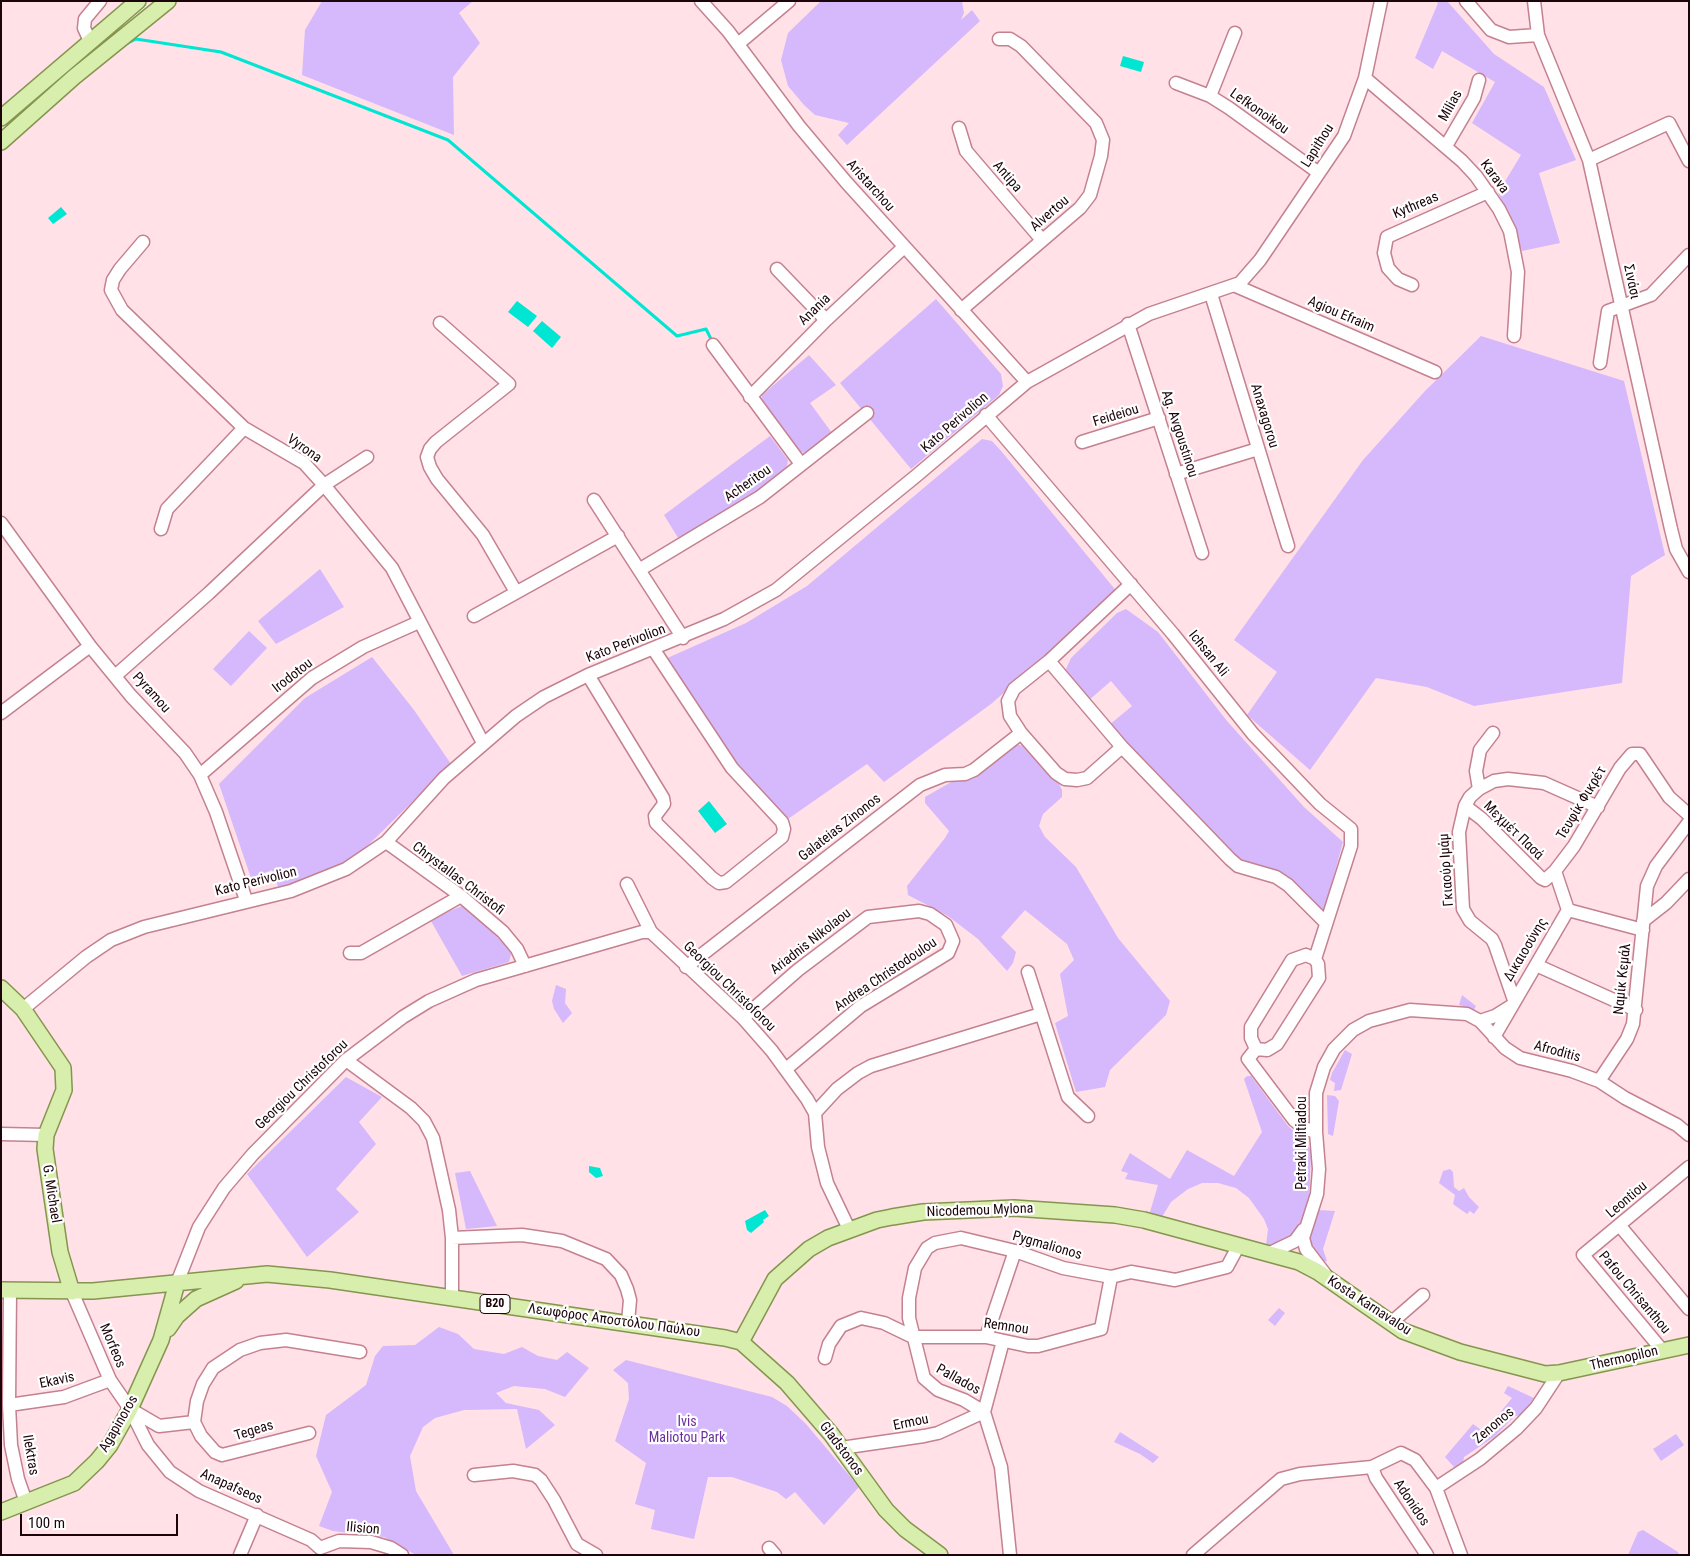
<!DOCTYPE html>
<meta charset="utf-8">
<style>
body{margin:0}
#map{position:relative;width:1690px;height:1556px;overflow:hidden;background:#ffe1e7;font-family:"Roboto Condensed",sans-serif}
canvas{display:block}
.frame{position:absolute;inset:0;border:2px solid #1b050b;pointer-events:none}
.scale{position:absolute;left:20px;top:1514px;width:158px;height:22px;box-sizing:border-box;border:2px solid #1b050b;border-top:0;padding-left:6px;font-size:15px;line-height:18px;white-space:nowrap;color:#1b050b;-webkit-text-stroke:4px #fff;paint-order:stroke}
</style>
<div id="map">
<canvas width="1690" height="1556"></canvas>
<div class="frame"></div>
<div class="scale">100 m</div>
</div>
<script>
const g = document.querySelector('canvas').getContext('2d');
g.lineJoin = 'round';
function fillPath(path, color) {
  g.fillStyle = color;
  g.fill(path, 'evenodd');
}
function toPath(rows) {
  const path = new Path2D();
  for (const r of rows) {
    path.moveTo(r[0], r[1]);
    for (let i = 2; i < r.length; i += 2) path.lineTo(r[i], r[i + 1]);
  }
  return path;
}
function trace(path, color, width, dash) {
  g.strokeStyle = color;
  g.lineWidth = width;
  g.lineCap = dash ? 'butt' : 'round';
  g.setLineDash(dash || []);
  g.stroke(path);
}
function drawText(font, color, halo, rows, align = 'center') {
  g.font = font + ' "Roboto Condensed",sans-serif';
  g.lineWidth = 4.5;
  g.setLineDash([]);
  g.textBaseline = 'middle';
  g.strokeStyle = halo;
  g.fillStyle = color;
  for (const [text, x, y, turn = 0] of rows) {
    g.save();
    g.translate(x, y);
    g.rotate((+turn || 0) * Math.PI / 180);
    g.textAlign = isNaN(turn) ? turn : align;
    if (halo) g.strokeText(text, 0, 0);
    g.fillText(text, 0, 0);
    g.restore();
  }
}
fillPath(toPath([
 [322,1,473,1,459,13,480,43,453,77,454,135,302,75,305,30],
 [821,1,962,1,964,13,961,20,972,10,980,21,847,145,838,135,849,123,815,115,804,105,788,86,781,60,788,33],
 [1436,1,1447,1,1494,54,1544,87,1576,160,1539,173,1560,243,1522,251,1509,214,1498,193,1521,155,1472,123,1495,82,1442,51,1433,69,1415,58,1438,3],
 [936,299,1001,374,1003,386,999,395,911,469,840,383],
 [1481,336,1624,381,1665,555,1631,576,1622,683,1474,706,1427,687,1376,678,1310,770,1247,715,1277,672,1234,640,1363,460,1425,391],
 [809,355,836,385,810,403,832,433,810,451,804,453,798,451,761,403,762,395],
 [770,436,788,460,787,466,779,476,680,541,664,515],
 [982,439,992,441,1002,452,1118,593,991,704,884,782,867,764,785,821,728,755,663,660,746,623,807,586],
 [320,569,344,607,276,644,258,621],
 [1126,609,1158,632,1227,721,1304,807,1343,842,1324,912,1315,909,1303,897,1242,865,1108,726,1132,706,1111,681,1088,701,1068,679,1066,669,1071,658,1117,613],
 [249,631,267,648,231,686,213,669],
 [372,657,414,710,451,764,361,852,334,869,279,889,272,870,251,878,219,784,305,698],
 [1015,744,1024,746,1059,784,1062,790,1062,797,1043,814,1039,826,1045,837,1076,867,1118,938,1170,1001,1166,1015,1110,1070,1105,1087,1076,1092,1055,1023,1068,1016,1060,974,1074,960,1067,944,1025,910,1001,937,1016,952,1013,963,1007,971,978,939,948,916,908,895,907,886,945,838,949,831,925,803,925,797,953,781,974,778],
 [462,906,470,909,509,949,511,954,509,962,462,976,431,921,432,918],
 [556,985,566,989,565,1003,572,1013,563,1023,554,1009,552,1001],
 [1462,995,1476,1006,1474,1010,1459,1005],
 [1345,1050,1352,1054,1341,1090,1334,1091,1335,1083,1330,1080,1332,1073],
 [1247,1076,1251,1076,1288,1126,1306,1141,1311,1151,1309,1204,1296,1236,1277,1244,1266,1245,1268,1229,1264,1219,1249,1198,1236,1188,1218,1183,1202,1183,1188,1189,1171,1202,1162,1217,1150,1212,1158,1185,1125,1179,1128,1173,1121,1171,1130,1153,1170,1179,1187,1150,1234,1176,1262,1132,1244,1079],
 [346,1077,382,1097,359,1122,376,1144,336,1189,359,1212,307,1257,247,1174],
 [1327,1095,1335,1096,1339,1101,1333,1136,1328,1134],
 [1450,1169,1453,1172,1454,1187,1459,1191,1464,1188,1469,1197,1479,1207,1474,1214,1470,1211,1467,1214,1453,1204,1455,1195,1439,1183,1443,1171],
 [470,1171,497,1226,466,1229,455,1173],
 [1317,1210,1335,1211,1323,1249,1327,1261,1322,1262,1310,1241],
 [1279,1308,1285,1313,1275,1326,1268,1320],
 [439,1327,458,1334,474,1349,504,1354,522,1347,538,1356,557,1360,567,1352,589,1368,565,1397,545,1389,514,1386,496,1393,506,1403,539,1410,555,1425,526,1449,517,1409,464,1410,435,1418,423,1427,410,1456,416,1491,454,1555,416,1555,384,1537,333,1531,319,1526,332,1492,316,1456,326,1415,366,1385,375,1356,383,1346,415,1345],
 [626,1360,772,1397,787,1406,806,1424,859,1487,824,1525,795,1492,786,1499,777,1492,732,1477,708,1477,694,1539,651,1529,655,1510,635,1504,646,1463,615,1441,629,1399,628,1383,613,1370],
 [1508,1386,1534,1398,1522,1415,1515,1416,1494,1437,1464,1457,1463,1463,1454,1467,1445,1457,1473,1424,1484,1432,1512,1398,1504,1393],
 [1120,1432,1159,1457,1153,1463,1140,1454,1114,1442],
 [1676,1434,1684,1445,1661,1461,1653,1449],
 [1643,1530,1678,1552,1679,1555,1628,1555,1638,1532]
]), '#d6b8fc');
fillPath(toPath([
 [1123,56,1144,62,1141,72,1120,66],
 [61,207,67,214,53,224,48,218],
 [517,301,537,316,528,327,508,312],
 [542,321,561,337,552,348,533,331],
 [709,801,727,824,715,833,698,811],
 [589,1166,600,1168,603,1176,596,1178,589,1172],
 [765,1210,769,1216,763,1220,764,1222,751,1233,747,1230,745,1221]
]), '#00e6d3');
trace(toPath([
 [124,45,136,39,221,52,448,140,677,336,706,329,712,341]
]), '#00e6d3', 3);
const minor = toPath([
 [701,1,728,31,799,126,846,182,1027,382],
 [1466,1,1491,30,1509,37,1538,35],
 [1534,1,1538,35,1589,160,1671,529,1676,549,1689,572],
 [90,41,84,28,85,19,100,1],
 [738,44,789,1],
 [1365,78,1462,161,1476,176,1499,209,1510,231,1518,272,1514,336],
 [1176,83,1210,96,1229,108,1319,173],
 [1210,96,1235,33],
 [959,128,966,151,1042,240],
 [1446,146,1474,98,1479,80],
 [1589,160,1669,123,1689,161],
 [143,242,120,269,113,280,111,290,122,310,244,428,304,463,324,485,392,568,483,743],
 [777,269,826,320],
 [1412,285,1398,279,1388,268,1384,253,1387,237,1488,192],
 [1236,286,1435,372],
 [1211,294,1288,546],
 [961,310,1080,208,1090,195,1101,156,1103,140,1096,123,1021,46,1010,39,999,39],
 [440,323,509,384,436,442,430,449,427,457,430,467,437,479,483,535,516,592],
 [1128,324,1202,553],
 [713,345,801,464],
 [1600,363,1608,311,1651,295,1689,255],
 [750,397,826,320,904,247],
 [986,415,1173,634,1253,734,1320,804,1351,829,1351,846,1315,959],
 [1082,442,1159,418],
 [1176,474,1258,449],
 [594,500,683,638],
 [1,523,90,646,131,696,185,753,200,775,216,812,246,900],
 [161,529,167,509,244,428],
 [639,570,760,497,867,413],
 [474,616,618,536],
 [1049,661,1122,747,1230,859,1238,866,1276,877,1288,885,1325,922],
 [588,675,663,798,664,804,655,816,656,823,712,878,719,883,726,882,782,837,784,829,782,822,732,768,654,650],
 [115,676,209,593,324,485,367,457],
 [1,713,90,646],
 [1122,747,1087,778,1077,780,1065,779,1056,773,1021,733,1010,716,1008,701,1014,689,1049,661,1131,584],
 [200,775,312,678,363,647,419,622],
 [1479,789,1476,771,1480,750,1493,733],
 [1465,806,1482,819,1541,878,1545,880,1555,871,1574,846,1620,768,1632,754,1640,754,1669,797,1689,815],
 [386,842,461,896,503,932,517,949,525,966],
 [1555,871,1568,910],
 [627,884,651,932,743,1018,772,1051,807,1099,815,1113,818,1147,827,1183,849,1229],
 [1568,910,1643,930],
 [1643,921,1666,903,1689,879],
 [350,953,361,953,461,896],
 [1306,955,1315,959,1318,964,1319,978,1277,1044,1267,1050,1256,1049,1251,1038,1251,1027,1292,960,1306,955],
 [1536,965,1636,1010],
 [686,967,920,785,945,775,965,774,974,770,1021,733],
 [1028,972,1068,1097,1088,1116],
 [1514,1000,1495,945,1492,939,1470,921,1463,909,1459,832,1465,806,1470,797,1479,789,1494,781,1508,779,1544,783,1598,807],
 [23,1009,86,957,111,940,144,927,291,891,346,869,386,842,444,778,516,716,544,697,588,675,724,619,776,590,916,476,1027,382,1149,314,1240,283,1260,260,1344,136,1365,78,1381,1],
 [743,1018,798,970,868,917,919,911,930,914,946,925,953,941,948,953,861,1006,786,1069],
 [1480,1021,1495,1016,1511,1006],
 [1494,1037,1568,910],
 [1256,1049,1248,1059,1294,1120,1304,1128,1316,1132],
 [346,1060,411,1108,424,1121,433,1138,449,1210,452,1238,452,1298],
 [1599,1081,1627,1039,1633,1024,1647,886,1656,866,1689,822],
 [815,1113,837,1089,858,1073,871,1066,1041,1014],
 [1,1134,46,1135],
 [1620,1226,1689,1309],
 [452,1238,522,1235,562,1241,606,1259,621,1275,627,1289,630,1300,628,1322],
 [1270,1253,1295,1241,1303,1230],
 [1325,1274,1306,1249,1303,1238,1317,1194,1319,1169,1316,1132,1316,1093,1324,1067,1334,1049,1353,1030,1369,1021,1410,1010,1467,1014,1480,1021,1505,1048,1520,1058,1572,1071,1599,1081,1625,1098,1677,1125,1689,1135],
 [177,1283,199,1227,224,1188,253,1154,346,1060,403,1017,429,1001,476,980,642,932,651,932],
 [10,1291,9,1405,11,1445,18,1479,26,1502],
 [72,1292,110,1380,130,1409,148,1445,170,1472,199,1491,311,1540,320,1548],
 [1392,1322,1423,1295],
 [986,1337,1015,1251],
 [1003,1341,984,1412,1001,1467,1010,1555],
 [1662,1350,1583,1255,1689,1167],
 [825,1358,829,1344,841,1326,861,1318,884,1323,913,1337,986,1337,1028,1346,1038,1346,1101,1329,1111,1277],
 [9,1405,64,1397,110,1380],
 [130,1409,159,1426,194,1422],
 [984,1412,964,1400,938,1390,924,1378,909,1318,909,1298,915,1268,927,1248,935,1243,961,1238,1015,1251,1063,1268,1111,1277,1131,1272,1175,1280,1227,1267,1239,1245],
 [194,1422,197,1401,203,1384,213,1368,240,1350,260,1343,286,1340,360,1352],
 [194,1422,201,1436,215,1452,222,1455,309,1433],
 [841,1448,924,1436,938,1433,984,1412],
 [1372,1467,1376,1478,1427,1555],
 [474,1475,513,1471,535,1475,541,1480,554,1500,577,1544,596,1555],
 [1436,1488,1480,1459,1516,1429,1536,1408,1559,1373],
 [320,1548,339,1541,371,1542,391,1548,402,1555],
 [769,1548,775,1555],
 [240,1555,257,1515],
 [1193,1555,1281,1479,1300,1474,1372,1467,1401,1453,1415,1460,1436,1488,1461,1555]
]);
const major = toPath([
 [1,118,138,1],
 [1,142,74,77,168,1],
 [1,988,23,1009,63,1068,64,1090,46,1135,45,1149,60,1252,72,1292],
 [1,1290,93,1291,267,1274,330,1280,725,1338,741,1342,787,1383,831,1434,886,1510,905,1529,940,1555],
 [168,1329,177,1316,196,1299,236,1281],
 [741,1342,775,1279,809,1249,828,1238,877,1220,892,1217,923,1212,1014,1208,1115,1215,1144,1220,1299,1262,1318,1272,1403,1331,1460,1352,1545,1374,1559,1373,1689,1345],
 [1,1512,74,1483,97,1461,110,1445,130,1409,161,1340,177,1283]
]);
trace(minor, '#c48190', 15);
trace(major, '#85954f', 18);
trace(minor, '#fff', 12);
trace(major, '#d8eeac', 15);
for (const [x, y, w] of [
 [495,1304,30]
]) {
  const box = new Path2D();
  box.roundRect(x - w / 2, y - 9.5, w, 19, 4);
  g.fillStyle = '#fff';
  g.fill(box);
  trace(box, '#1b050b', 1);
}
drawText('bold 12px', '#1b050b', null, [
 ["B20",495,1304]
]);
drawText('14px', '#1b050b', '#fff', [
 ["Milias",1451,106,-61],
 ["Lefkonoikou",1259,112,35],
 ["Lapithou",1318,146,-58],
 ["Antipa",1007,177,49],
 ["Karava",1494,177,53],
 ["Aristarchou",870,186,48],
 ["Kythreas",1416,206,-23],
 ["Alvertou",1050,214,-41],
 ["Σινάσι",1631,282,78],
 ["Anania",815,310,-44],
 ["Agiou Efraim",1341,315,23],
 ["Feideiou",1116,416,-17],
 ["Anaxagorou",1264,416,73],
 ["Kato Perivolion",955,423,-41],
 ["Ag. Avgoustinou",1179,434,72],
 ["Vyrona",304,449,35],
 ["Acheritou",748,484,-35],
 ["Kato Perivolion",626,644,-21],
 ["Ichsan Ali",1208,654,51],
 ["Irodotou",293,676,-38],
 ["Pyramou",151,693,48],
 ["Τευφίκ Φικρέτ",1582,803,-59],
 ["Galateias Zinonos",840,828,-38],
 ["Μεχμέτ Πασά",1513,831,44],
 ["Γκιαούρ Ιμάμ",1447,870,-94],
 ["Chrystallas Christofi",458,879,37],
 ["Kato Perivolion",256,882,-14],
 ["Ariadnis Nikolaou",811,942,-38],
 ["Δικαιοσύνης",1526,950,-59],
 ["Andrea Christodoulou",886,975,-34],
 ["Ναμίκ Κεμάλ",1623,979,-84],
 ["Georgiou Christoforou",729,987,44],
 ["Afroditis",1557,1052,15],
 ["Georgiou Christoforou",302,1085,-44],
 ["Petraki Miltiadou",1302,1143,-90],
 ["G. Michael",51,1194,81],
 ["Leontiou",1627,1200,-40],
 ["Nicodemou Mylona",980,1211,-2],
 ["Pygmalionos",1047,1246,16],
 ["Pafou Chrisanthou",1634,1293,50],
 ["Kosta Karnavalou",1369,1306,33],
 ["Λεωφόρος Αποστόλου Παύλου",614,1321,8],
 ["Remnou",1006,1327,8],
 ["Morfeos",112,1346,67],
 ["Thermopilon",1624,1359,-13],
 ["Pallados",958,1380,29],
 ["Ekavis",57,1381,-12],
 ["Ermou",911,1423,-12],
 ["Agapinoros",119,1424,-60],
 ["Zenonos",1494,1426,-40],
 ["Tegeas",254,1431,-17],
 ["Gladstonos",841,1449,53],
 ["Ilektras",30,1455,80],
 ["Anapafseos",231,1487,24],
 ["Adonidos",1411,1503,56],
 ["Ilision",363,1529,5]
]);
drawText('14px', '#6b2da0', '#fff', [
 ["Ivis",687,1422],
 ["Maliotou Park",687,1438]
]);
</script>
